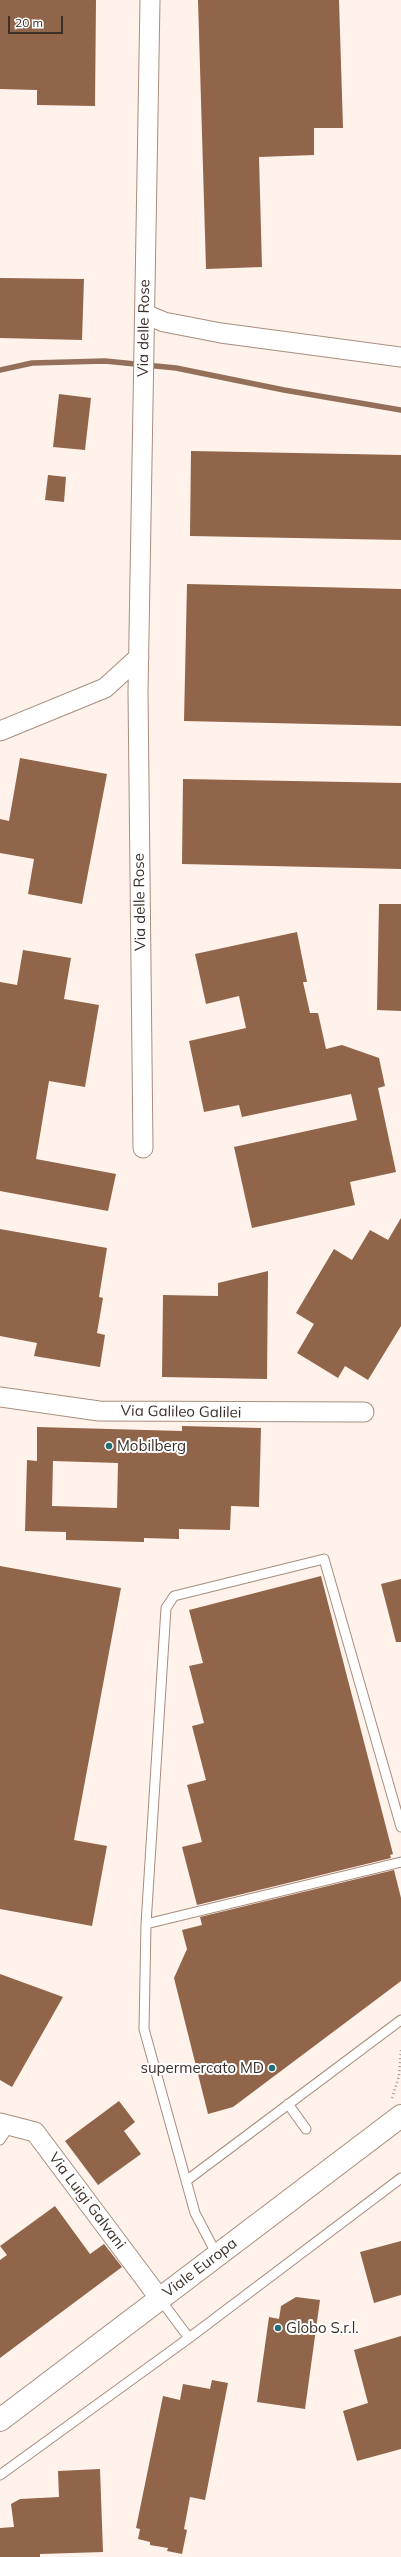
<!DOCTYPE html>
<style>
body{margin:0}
#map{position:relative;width:401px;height:2557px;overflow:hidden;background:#fef2eb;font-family:Mulish,sans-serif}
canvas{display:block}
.scale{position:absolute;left:8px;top:16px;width:55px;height:18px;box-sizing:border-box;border:2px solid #3b3029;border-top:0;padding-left:5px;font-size:12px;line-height:14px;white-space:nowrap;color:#3b3029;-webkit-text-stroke:3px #fff;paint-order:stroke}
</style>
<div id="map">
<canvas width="401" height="2557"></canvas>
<div class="scale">20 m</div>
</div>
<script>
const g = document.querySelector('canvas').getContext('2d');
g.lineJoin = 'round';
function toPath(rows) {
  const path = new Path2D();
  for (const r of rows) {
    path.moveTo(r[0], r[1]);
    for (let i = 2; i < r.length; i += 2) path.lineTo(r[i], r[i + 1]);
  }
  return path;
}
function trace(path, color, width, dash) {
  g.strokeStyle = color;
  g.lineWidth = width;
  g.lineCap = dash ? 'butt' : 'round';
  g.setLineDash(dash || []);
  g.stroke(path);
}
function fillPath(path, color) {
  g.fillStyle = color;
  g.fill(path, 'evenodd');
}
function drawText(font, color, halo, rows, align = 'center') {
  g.font = font + ' Mulish,sans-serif';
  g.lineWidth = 4;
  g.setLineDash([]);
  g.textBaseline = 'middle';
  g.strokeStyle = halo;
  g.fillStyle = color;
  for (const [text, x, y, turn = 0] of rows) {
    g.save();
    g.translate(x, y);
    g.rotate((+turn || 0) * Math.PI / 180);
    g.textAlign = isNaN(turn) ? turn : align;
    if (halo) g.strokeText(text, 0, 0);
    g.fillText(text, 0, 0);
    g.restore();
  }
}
trace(toPath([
 [0,370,32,363,105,361,176,368,284,390,401,410]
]), '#94705a', 5.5);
fillPath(toPath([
 [0,0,96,0,95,106,37,105,37,90,0,89],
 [198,0,339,0,343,128,314,128,314,155,259,157,262,267,206,269],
 [0,278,84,279,82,340,0,338],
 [59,394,91,398,85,450,53,447],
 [191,451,401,455,401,540,190,536],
 [48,475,66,477,64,502,45,500],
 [187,584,401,589,401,726,184,721],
 [20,758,107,774,82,904,28,894,34,859,0,853,0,819,9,821],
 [183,779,401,783,401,869,182,864],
 [379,904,401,904,401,1011,377,1010],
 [297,932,307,982,303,982,310,1013,318,1013,326,1049,342,1045,379,1058,385,1086,378,1088,396,1172,350,1182,355,1205,252,1228,234,1147,357,1120,351,1094,242,1117,239,1105,204,1112,189,1041,246,1028,239,996,206,1004,195,954],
 [23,950,71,958,64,999,99,1005,85,1087,49,1081,36,1159,116,1174,108,1211,0,1191,0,982,17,985],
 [401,1218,401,1326,368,1380,345,1366,338,1378,297,1353,314,1324,296,1313,334,1249,352,1260,370,1230,388,1240],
 [0,1229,107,1248,99,1297,103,1298,97,1333,105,1335,100,1367,34,1356,37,1343,0,1336],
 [268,1271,267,1379,162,1377,163,1295,218,1296,218,1283],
 [182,1426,261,1428,259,1507,231,1506,230,1530,179,1529,179,1539,144,1538,144,1542,66,1540,66,1532,25,1531,27,1460,37,1461,37,1427,182,1431],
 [53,1461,118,1463,117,1508,52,1506],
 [0,1566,121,1588,74,1840,107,1846,92,1926,0,1909],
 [321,1576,393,1854,390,1855,391,1858,197,1905,182,1847,202,1842,187,1785,206,1780,192,1726,204,1723,189,1666,203,1663,189,1610],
 [401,1579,401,1642,396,1642,381,1584],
 [394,1870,401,1898,401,1981,233,2107,208,2114,174,1978,187,1949,182,1930,202,1925,200,1917],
 [0,1974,63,1997,12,2087,0,2080],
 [119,2101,135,2122,124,2131,141,2154,98,2185,65,2141],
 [55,2206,90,2254,104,2244,122,2267,0,2358,0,2260,7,2255,0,2246],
 [401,2241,401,2295,374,2303,360,2252],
 [296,2297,320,2300,305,2409,257,2402,269,2317,279,2319,281,2306],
 [401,2336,401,2449,357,2461,343,2411,368,2403,354,2350],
 [212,2380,228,2383,205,2500,190,2497,184,2529,187,2530,182,2554,167,2551,168,2548,150,2545,150,2542,138,2539,140,2529,136,2528,163,2396,180,2400,183,2384,210,2389],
 [100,2469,103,2552,40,2554,40,2557,0,2557,0,2528,14,2527,11,2504,20,2499,59,2497,58,2471]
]), '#916549');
const lane = toPath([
 [146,1924,401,1862],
 [288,2104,306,2129],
 [0,2140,10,2125],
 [186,2181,401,2020],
 [217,2255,195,2213,144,2029,146,1924,166,1608,174,1596,324,1559,401,1827],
 [160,2299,189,2338],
 [0,2475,189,2338,401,2178]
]);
const street = toPath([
 [145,314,164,322,221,333,401,357],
 [0,731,105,688,139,657],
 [143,1148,138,692,150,0],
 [0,1397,99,1411,364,1412],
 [0,2123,35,2132,160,2299]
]);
const secondary = toPath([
 [0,2420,401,2116]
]);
trace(lane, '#a98d7d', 11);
trace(street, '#a98d7d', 21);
trace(secondary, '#a98d7d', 24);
trace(toPath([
 [392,2098,399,2076,401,2050]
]), '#a29790', 2.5, [1, 3]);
trace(lane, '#fff', 9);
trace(street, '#fff', 19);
trace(secondary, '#fff', 22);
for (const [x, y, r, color] of [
 [109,1446,4,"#236e75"],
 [272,2068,4,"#236e75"],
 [278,2328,4,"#236e75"]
]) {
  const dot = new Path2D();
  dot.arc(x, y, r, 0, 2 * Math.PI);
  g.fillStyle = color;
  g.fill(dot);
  trace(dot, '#fff', 1.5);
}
drawText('15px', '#3b3029', '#fff', [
 ["Via delle Rose",144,328,-89],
 ["Via delle Rose",140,902,-91],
 ["Via Galileo Galilei",181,1412,1],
 ["Via Luigi Galvani",87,2201,53],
 ["Viale Europa",200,2268,-37]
]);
drawText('15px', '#3b3029', '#fff', [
 ["Mobilberg",117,1446],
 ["supermercato MD",264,2068,"right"],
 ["Globo S.r.l.",286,2328]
], 'left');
</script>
